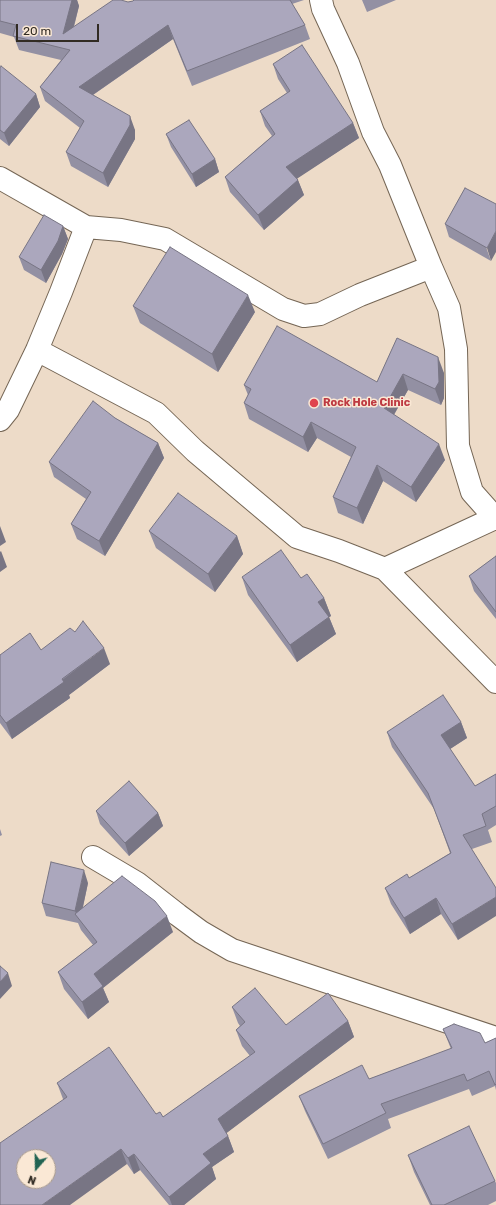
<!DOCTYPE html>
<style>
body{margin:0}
#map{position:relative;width:496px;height:1205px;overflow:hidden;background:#eddbc8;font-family:Rubik,sans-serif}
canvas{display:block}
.north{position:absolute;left:16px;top:1149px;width:40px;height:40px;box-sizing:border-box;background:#fae8d5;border:1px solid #aa9c8e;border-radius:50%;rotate:200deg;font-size:11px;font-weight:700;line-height:16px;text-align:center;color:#312b23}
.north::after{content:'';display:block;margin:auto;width:14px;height:18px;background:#226453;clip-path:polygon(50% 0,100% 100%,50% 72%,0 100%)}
.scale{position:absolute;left:16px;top:24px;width:83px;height:18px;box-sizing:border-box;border:2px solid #312b23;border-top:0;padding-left:5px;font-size:12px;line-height:14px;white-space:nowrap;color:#312b23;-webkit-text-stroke:3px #fae8d5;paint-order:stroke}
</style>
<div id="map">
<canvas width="496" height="1205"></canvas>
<div class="north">N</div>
<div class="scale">20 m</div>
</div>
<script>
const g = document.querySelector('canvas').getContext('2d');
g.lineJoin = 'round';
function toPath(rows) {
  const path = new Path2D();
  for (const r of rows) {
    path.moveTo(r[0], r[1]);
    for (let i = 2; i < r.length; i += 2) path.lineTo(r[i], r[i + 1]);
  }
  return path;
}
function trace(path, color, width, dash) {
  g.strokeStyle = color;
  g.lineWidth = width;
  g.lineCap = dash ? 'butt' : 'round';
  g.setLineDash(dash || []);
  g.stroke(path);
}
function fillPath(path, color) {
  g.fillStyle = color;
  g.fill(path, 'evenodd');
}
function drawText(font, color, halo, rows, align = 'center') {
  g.font = font + ' Rubik,sans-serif';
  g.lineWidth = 3;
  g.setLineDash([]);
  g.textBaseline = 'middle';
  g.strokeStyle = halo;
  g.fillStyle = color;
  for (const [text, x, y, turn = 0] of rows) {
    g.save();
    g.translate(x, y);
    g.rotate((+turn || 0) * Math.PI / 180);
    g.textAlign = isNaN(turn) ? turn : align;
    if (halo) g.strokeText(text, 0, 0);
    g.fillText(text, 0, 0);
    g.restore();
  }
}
const minor = toPath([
 [321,0,323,9,348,63,373,132,390,165,431,267],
 [0,178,86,227,121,230,165,239,283,309,304,316,320,314,360,295,431,267,449,308,456,349,458,446,472,492,496,519],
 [37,350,156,413,195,451,297,537,339,551,385,569,495,518],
 [0,420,8,410,37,350,61,292,86,227],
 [385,569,496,682],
 [93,857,137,883,178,915,201,932,232,950,496,1038]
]);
trace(minor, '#756655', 24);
trace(minor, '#fff', 22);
fillPath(toPath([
 [0,0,77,0,79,6,74,27,128,2,133,1,134,0,304,0,292,4,305,25,310,39,192,86,173,39,93,95,135,130,135,139,108,187,71,166,66,152,80,128,45,101,40,87,61,60,19,50,14,37,0,33],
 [362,0,396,0,367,12],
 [273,64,353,123,359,138,297,178,304,195,264,230,230,192,225,177,272,136,265,126,260,111,287,93,278,79],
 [0,68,36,94,40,107,9,146,0,139],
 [166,134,215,159,219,172,196,187,171,147],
 [465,188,491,261,449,237,445,224],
 [63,226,68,239,62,254,46,283,24,270,19,257],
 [133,306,255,312,218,372,140,323],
 [397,338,444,373,444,398,441,405,408,390,394,415,445,460,416,502,383,481,363,524,338,513,333,497,351,457,317,438,308,452,249,419,244,403,248,395,244,385,377,382],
 [115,418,158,443,164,458,105,556,77,539,71,524,86,499,54,477,49,462],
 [149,531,237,536,243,554,215,592,156,548],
 [496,556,496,619,474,591,469,576],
 [242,577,301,578,324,598,331,616,329,617,336,634,297,662,248,595],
 [41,650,110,664,69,695,70,698,12,739,0,723,0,655],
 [461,722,467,738,450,749,475,786,496,774,496,825,488,830,492,842,472,849,458,940,441,914,410,934,391,904,385,888,409,878,450,853,434,809,392,747,387,732],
 [96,811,158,813,163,826,129,856,100,824],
 [0,829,2,835,0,836],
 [88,883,83,907,173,932,103,988,109,1002,88,1019,64,989,58,972,93,945,81,930,78,923,46,916,42,903],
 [232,1007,286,1025,348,1021,354,1037,226,1133,228,1136,234,1152,212,1167,216,1179,184,1205,169,1205,140,1170,134,1174,127,1164,63,1099,57,1083,163,1117,250,1056,242,1046,236,1030,240,1026,238,1023],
 [443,1029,485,1043,496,1038,496,1090,495,1086,472,1096,469,1089,388,1119,391,1128,328,1159,305,1111,299,1096,369,1079,451,1049],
 [408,1155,495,1181,496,1183,496,1201,488,1205,430,1205,414,1172]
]), '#9390a3');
fillPath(toPath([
 [72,0,77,0,79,6,68,48,63,34],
 [168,25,173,39,84,101,79,87],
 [36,94,40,107,9,146,4,133],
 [130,116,135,130,135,139,108,187,103,173],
 [353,123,359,138,292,182,286,167],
 [215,159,219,172,196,187,192,174],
 [298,180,304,195,264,230,258,215],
 [63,226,68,239,62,254,46,283,41,270],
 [496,231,496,252,491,261,487,248],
 [248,295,255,312,218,372,212,354],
 [438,357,444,373,444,398,441,405,435,389],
 [403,374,408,390,389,423,384,408],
 [311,422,317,438,308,452,303,437],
 [158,443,164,458,105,556,99,541],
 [439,444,445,460,416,502,411,487],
 [377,465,383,481,363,524,357,508],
 [0,526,6,542,0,546],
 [237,536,243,554,215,592,208,574],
 [1,551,7,567,0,572,0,552],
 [324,598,331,616,325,620,318,602],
 [329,617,336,634,297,662,290,645],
 [104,648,110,664,69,695,70,698,12,739,6,723],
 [461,722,467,738,447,751,441,735],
 [158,813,163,826,129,856,125,843],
 [84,870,88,883,80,920,77,916,75,911],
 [496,897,496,916,458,940,452,924],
 [436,898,441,914,410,934,404,918],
 [167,916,173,932,103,988,109,1002,88,1019,82,1002,94,974],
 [8,973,12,986,0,999,0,982],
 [348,1021,354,1037,224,1135,218,1119],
 [228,1136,234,1152,212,1167,216,1179,184,1205,172,1205,169,1197,203,1154],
 [121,1149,127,1164,70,1205,42,1205],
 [134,1154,140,1170,134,1174,128,1158]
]), '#787584');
const building = toPath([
 [0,0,72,0,63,34,113,0,121,0,128,2,133,1,134,0,290,0,305,25,187,71,168,25,79,87,130,116,130,125,103,173,66,152,84,121,40,87,70,50,13,36,16,25,0,21,0,0],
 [302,45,353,123,286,167,298,180,258,215,225,177,275,134,260,111,290,91,273,64,302,45],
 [1,66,36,94,4,133,0,130,0,68,1,66],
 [189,120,215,159,192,174,166,134,189,120],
 [465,188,496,204,496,231,487,248,445,224,465,188],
 [44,215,63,226,58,241,41,270,19,257,44,215],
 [170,247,248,295,212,354,133,306,170,247],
 [277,326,377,382,397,338,438,357,439,382,435,389,403,374,384,408,439,444,411,487,377,465,357,508,333,497,356,447,311,422,303,437,244,403,251,389,244,385,277,326],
 [93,401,115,418,158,443,99,541,71,524,91,492,49,462,93,401],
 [178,493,237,536,208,574,149,531,178,493],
 [281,550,301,578,307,574,324,598,318,602,329,617,290,645,242,577,281,550],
 [496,556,496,612,469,576,496,556],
 [83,621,104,648,62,679,64,682,6,723,0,715,0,655,30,633,41,650,70,628,75,632,83,621],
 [443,695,461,722,441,735,475,786,496,774,496,806,482,814,486,826,463,835,496,888,496,897,452,924,436,898,404,918,385,888,407,874,409,878,451,853,428,793,387,732,443,695],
 [129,781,158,813,125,843,96,811,129,781],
 [51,862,84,870,75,911,42,903,51,862],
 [122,876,155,901,167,916,94,974,103,986,82,1002,58,972,97,942,75,914,122,876],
 [0,966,8,973,0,982,0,966],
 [255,988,286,1025,328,993,348,1021,218,1119,228,1136,203,1154,211,1163,169,1197,134,1154,128,1158,121,1149,42,1205,0,1205,0,1143,67,1097,57,1083,109,1047,156,1114,160,1112,163,1117,255,1052,236,1030,245,1022,232,1007,255,988],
 [24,1157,48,1157,48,1181,24,1181,24,1157],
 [454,1024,480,1033,485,1043,496,1038,496,1084,495,1085,489,1071,467,1081,464,1074,381,1104,386,1113,323,1144,299,1096,362,1065,369,1079,452,1048,443,1029,454,1024],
 [469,1126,495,1181,444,1205,432,1205,408,1155,469,1126]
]);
fillPath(building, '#aba7bd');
trace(building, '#787584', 1);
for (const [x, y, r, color] of [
 [314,403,5,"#e0444e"]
]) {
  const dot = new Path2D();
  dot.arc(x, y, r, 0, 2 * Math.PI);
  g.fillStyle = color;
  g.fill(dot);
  trace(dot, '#fae8d5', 1.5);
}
drawText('bold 11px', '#be3a42', '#fae8d5', [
 ["Rock Hole Clinic",323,403]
], 'left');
</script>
